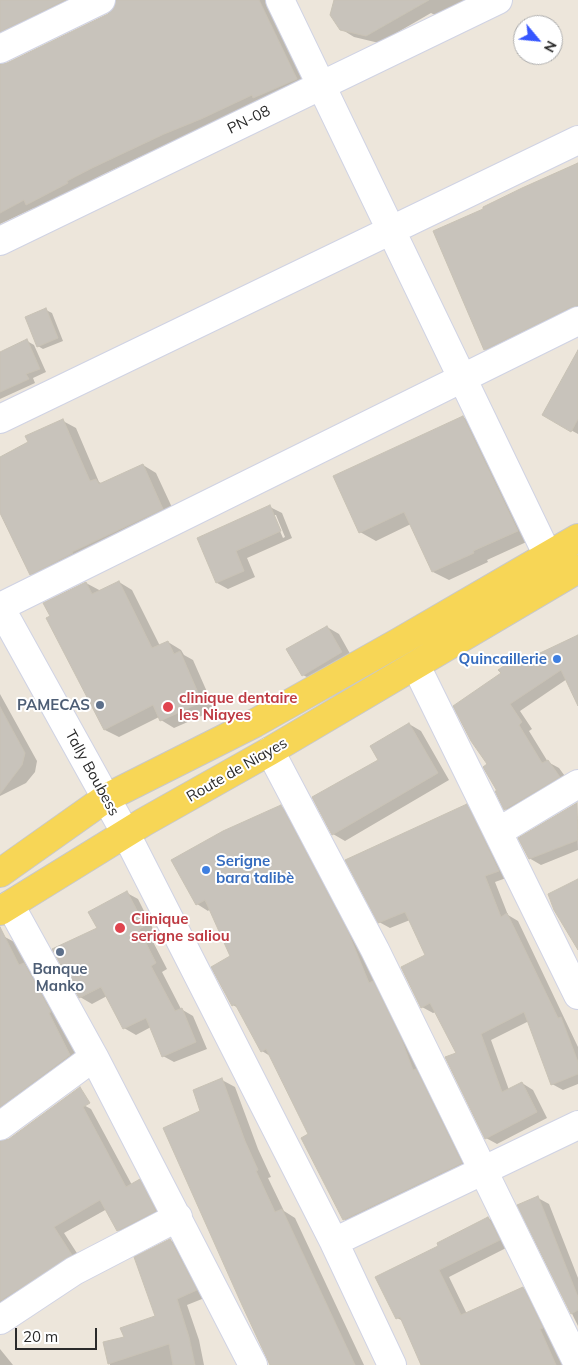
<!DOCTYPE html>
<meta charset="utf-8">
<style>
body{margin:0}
#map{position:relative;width:578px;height:1365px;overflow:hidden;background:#ede6db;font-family:Mulish,sans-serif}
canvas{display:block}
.north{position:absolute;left:513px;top:15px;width:50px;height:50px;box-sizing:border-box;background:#fff;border:1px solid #aaa;border-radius:50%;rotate:118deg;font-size:14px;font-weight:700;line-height:20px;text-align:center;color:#2a2a2a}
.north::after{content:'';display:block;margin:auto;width:18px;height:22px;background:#3656ff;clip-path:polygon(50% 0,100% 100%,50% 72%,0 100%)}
.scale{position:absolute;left:15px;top:1328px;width:82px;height:22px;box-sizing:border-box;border:2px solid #2a2a2a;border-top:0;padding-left:6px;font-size:15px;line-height:18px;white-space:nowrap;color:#2a2a2a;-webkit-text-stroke:4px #fff;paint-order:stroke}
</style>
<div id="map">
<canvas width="578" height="1365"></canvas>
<div class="north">N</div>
<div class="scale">20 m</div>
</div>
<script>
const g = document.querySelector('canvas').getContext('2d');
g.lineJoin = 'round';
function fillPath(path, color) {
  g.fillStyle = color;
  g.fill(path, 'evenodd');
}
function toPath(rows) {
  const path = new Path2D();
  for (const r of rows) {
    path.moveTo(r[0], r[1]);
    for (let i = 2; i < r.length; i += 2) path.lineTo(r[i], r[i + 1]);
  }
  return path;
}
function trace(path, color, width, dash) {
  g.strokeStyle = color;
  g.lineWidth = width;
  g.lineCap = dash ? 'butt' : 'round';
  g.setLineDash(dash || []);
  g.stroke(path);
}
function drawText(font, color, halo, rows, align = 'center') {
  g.font = font + ' Mulish,sans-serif';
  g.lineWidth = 4;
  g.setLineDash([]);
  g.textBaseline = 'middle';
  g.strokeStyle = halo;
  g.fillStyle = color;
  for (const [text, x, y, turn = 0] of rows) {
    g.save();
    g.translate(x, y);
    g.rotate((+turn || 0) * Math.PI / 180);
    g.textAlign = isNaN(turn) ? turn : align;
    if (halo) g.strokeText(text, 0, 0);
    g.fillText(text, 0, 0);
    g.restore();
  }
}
fillPath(toPath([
 [0,0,90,0,0,46],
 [117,0,267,0,307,85,176,140,104,174,77,188,78,190,38,210,34,208,0,224,0,66,7,64,109,15,115,9],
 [335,0,476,0,441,18,431,13,379,43,354,37,341,29],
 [578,163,578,316,497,356,485,349,485,210],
 [46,310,52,313,63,341,43,349,38,346],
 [27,341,34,345,46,372,33,378,35,383,0,399,0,353],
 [578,363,578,434,543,415],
 [463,417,478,426,533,539,487,560,488,562,449,580,433,572,411,524,376,541,360,532],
 [63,421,76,428,99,482,103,484,143,465,156,473,176,516,44,581,31,574,0,511,0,458,30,443],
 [270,507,282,513,292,538,247,558,255,577,228,589,217,583,198,539],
 [273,515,276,515,285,537,283,538],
 [119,582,132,590,160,646,168,642,181,650,184,655,193,660,215,710,174,728,161,720,159,717,119,737,105,730,48,618,86,583,101,591],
 [327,627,339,634,353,659,314,681,303,675],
 [578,637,578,703,567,679,520,711,532,729,529,731,548,762,559,768,570,783,516,815,505,809,488,765,502,673,521,656,528,660],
 [0,694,37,761,35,772,26,783,0,796],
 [409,724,421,731,449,780,345,841,333,834,314,798,380,761],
 [577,804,578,850,541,865,529,858,520,839],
 [467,806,478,812,509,877,495,882,508,915,518,921,578,1047,578,1084,563,1090,552,1084,529,1021,491,1040,509,1090,522,1083,533,1090,547,1118,497,1144,486,1138,458,1054,436,1012,433,1013,422,1007,426,956,410,920,390,928,379,922],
 [281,807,292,813,472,1170,356,1226,344,1219,310,1134,270,1056,262,1051,238,1008,233,1005,232,957,210,909,208,911,197,904],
 [127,893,138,899,155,933,150,936,167,969,162,972,181,1009,193,1016,207,1049,174,1062,163,1056,151,1027,136,1035,124,1028,107,996,92,1004,80,997,54,950,99,929],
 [5,937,16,943,27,966,35,970,81,1062,0,1122,0,939],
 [222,1080,235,1087,258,1149,271,1177,268,1178,284,1211,295,1218,364,1365,270,1365,202,1112],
 [80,1103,91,1109,132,1185,140,1181,151,1187,166,1217,129,1236,118,1230,107,1209,64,1233,82,1261,0,1316,0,1160],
 [538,1198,549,1204,578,1278,578,1326,519,1205],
 [488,1218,499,1224,510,1246,449,1277,467,1314,523,1288,533,1294,568,1365,422,1365,403,1321,397,1318,440,1246],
 [170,1240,181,1246,207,1297,187,1305,199,1340,204,1365,110,1365,105,1343,125,1338,157,1316],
 [0,1349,13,1365,0,1365]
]), '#0003');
const building = toPath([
 [0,0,65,0,0,32,0,0],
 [116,0,259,0,297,79,253,98,252,95,201,119,164,134,92,168,67,181,68,183,26,205,24,200,0,213,0,64,7,63,108,14,114,8,116,0],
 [334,0,429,0,366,36,340,30,330,15,334,0],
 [578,163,578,306,571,307,484,350,433,231,483,209,483,207,522,188,578,163],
 [46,308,58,338,37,347,25,317,46,308],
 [27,339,40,369,26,374,29,379,0,392,0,352,27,339],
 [578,350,578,419,571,432,542,415,578,350],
 [463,416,518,531,473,551,474,553,432,572,404,512,359,533,333,476,463,416],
 [63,419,90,481,96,479,99,484,143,464,163,509,72,552,73,553,30,575,0,513,0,457,28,442,25,436,63,419],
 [270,505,281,531,236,551,244,571,216,583,197,538,270,505],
 [119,581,152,648,168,641,174,654,180,651,202,702,160,721,153,705,104,730,46,618,50,616,43,603,86,582,92,594,119,581],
 [327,626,342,652,302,676,286,649,327,626],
 [578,635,578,706,561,670,510,704,522,722,519,725,542,763,548,760,560,777,504,810,495,791,497,791,483,767,487,764,471,741,453,706,501,673,498,670,521,654,525,660,538,651,540,653,578,635],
 [0,707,25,753,22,765,0,794,0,707],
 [409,723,438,773,332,835,312,797,378,760,370,746,409,723],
 [577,803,578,840,529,859,518,838,577,803],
 [467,804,499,871,485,876,501,917,507,913,558,1018,561,1017,578,1062,578,1074,551,1085,524,1012,481,1034,502,1092,522,1082,537,1112,485,1139,445,1057,456,1053,430,1003,421,1008,401,967,425,955,405,912,378,923,345,860,467,804],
 [281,805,349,934,369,983,373,981,401,1038,413,1070,416,1069,462,1163,343,1220,301,1138,308,1134,266,1049,261,1052,235,1004,232,1006,211,967,230,956,205,900,196,905,171,860,223,831,281,805],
 [578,879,578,950,554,910,548,894,578,879],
 [127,891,145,926,139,929,156,963,151,966,175,1011,182,1008,196,1042,162,1057,146,1018,123,1029,101,987,79,998,52,949,97,928,88,912,127,891],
 [0,927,19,965,24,963,51,1012,49,1013,70,1055,0,1107,0,927],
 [222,1078,245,1141,258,1170,256,1171,275,1212,282,1209,355,1365,270,1365,242,1305,163,1128,200,1111,193,1090,222,1078],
 [80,1087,90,1103,83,1107,126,1187,140,1179,156,1211,117,1231,100,1200,54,1227,72,1255,0,1301,0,1141,9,1139,80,1087],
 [538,1196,578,1297,578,1310,571,1314,517,1205,538,1196],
 [488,1217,500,1240,439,1270,461,1315,523,1287,543,1328,540,1329,556,1365,421,1365,400,1317,396,1319,375,1277,438,1246,437,1243,488,1217],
 [170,1239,197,1290,177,1299,189,1337,195,1365,173,1365,169,1344,108,1364,103,1342,124,1337,120,1328,155,1316,134,1257,170,1239]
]);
fillPath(building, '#c8c3bb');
trace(building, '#c8c2b5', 1);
const minor = toPath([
 [280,0,548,556],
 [0,49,101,0],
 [0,241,498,0],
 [0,419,578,140],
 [0,607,126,834,334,1242,392,1365],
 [0,607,578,321],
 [416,666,578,995],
 [270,751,375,950,578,1364],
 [498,832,578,784],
 [10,905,94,1057,253,1365],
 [0,1126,94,1057],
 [334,1242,578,1125],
 [0,1320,74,1271,178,1217]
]);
const major = toPath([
 [0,873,106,798,255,723,399,642,578,538],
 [0,911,144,822,270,751,578,569]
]);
trace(minor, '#d0d3e4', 30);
trace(major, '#c8c8c8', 30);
trace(minor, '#fff', 28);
trace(major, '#f7d656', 28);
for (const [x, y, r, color] of [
 [557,659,5,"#3f7fe0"],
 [100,705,5,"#5c6f8a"],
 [168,707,6,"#e0444e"],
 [206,870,5,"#3f7fe0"],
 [120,928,6,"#e0444e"],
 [60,952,5,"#5c6f8a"]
]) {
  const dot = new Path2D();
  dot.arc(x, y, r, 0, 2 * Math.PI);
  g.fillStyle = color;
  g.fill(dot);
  trace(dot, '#fff', 2);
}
drawText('15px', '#2a2a2a', '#fff', [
 ["PN-08",249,120,-26],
 ["Route de Niayes",237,770,-30],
 ["Tally Boubess",92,773,61]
]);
drawText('bold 15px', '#366cbe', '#fff', [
 ["Quincaillerie",547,659],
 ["Serigne",216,861,"left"],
 ["bara talibè",216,878,"left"]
], 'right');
drawText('bold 15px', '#be3a42', '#fff', [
 ["clinique dentaire",179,698],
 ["les Niayes",179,715],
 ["Clinique",131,919],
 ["serigne saliou",131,936]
], 'left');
drawText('bold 15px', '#4e5e75', '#fff', [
 ["PAMECAS",90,705],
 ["Banque",60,969,"center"],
 ["Manko",60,986,"center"]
], 'right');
</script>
